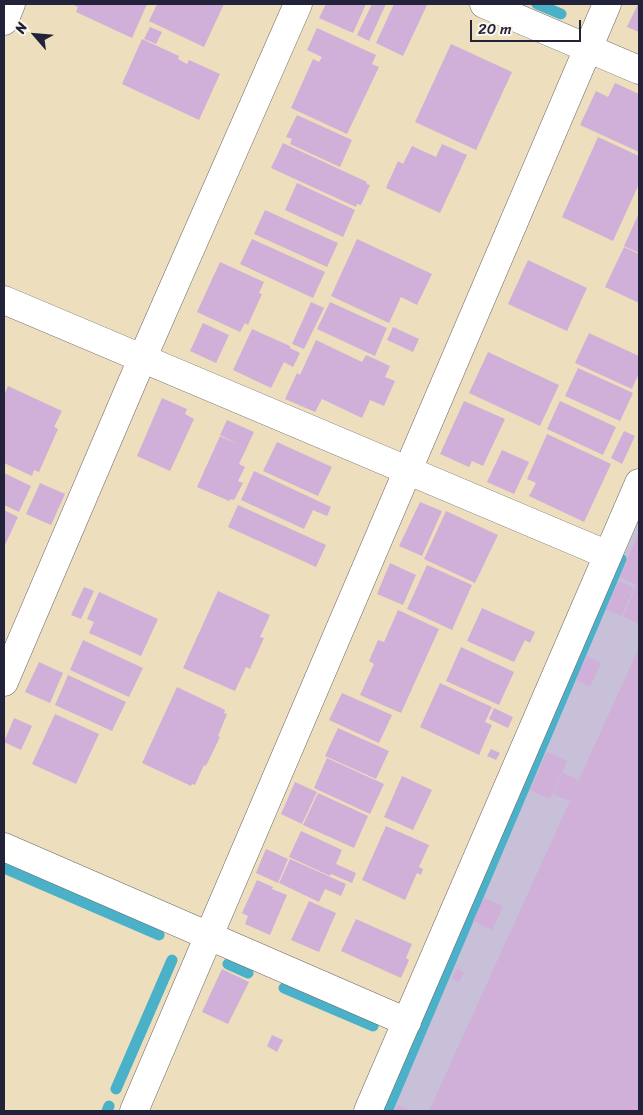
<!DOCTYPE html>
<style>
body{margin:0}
#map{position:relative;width:643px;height:1115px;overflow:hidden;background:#eddfbd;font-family:Sriracha,sans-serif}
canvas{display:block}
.frame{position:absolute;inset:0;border:5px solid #22223b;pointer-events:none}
.north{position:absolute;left:10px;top:10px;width:50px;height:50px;-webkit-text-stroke:4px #fbf7ec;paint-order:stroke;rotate:297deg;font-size:14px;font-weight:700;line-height:20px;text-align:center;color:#22223b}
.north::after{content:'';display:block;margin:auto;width:18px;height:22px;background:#22223b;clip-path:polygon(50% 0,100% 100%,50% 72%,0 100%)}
.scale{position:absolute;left:470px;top:20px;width:111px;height:22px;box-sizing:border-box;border:2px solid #22223b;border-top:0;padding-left:6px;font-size:15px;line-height:18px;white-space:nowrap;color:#22223b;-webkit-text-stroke:4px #fbf7ec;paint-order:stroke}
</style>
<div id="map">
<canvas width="643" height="1115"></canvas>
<div class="frame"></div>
<div class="north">N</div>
<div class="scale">20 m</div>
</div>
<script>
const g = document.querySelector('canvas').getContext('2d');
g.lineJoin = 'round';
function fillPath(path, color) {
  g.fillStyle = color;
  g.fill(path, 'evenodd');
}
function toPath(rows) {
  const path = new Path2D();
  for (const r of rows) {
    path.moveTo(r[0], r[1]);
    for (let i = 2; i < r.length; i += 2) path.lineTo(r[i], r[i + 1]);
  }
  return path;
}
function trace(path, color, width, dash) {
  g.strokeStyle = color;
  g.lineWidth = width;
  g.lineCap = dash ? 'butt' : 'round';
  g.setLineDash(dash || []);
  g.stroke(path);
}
fillPath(toPath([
 [639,520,639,1111,387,1111,416,1045]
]), '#c8bfd8');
trace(toPath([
 [537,4,561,14],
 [4,868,159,935],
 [228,964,248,973],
 [284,988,373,1026],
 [116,1089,172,960],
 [107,1111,109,1106],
 [387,1111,621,559]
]), '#4ab1c9', 11);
fillPath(toPath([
 [72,4,147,4,132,38,76,12,78,7],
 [157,4,224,4,204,47,149,21],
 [326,4,366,4,353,33,319,18],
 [372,4,386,4,369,41,357,35],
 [394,4,424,4,427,5,403,56,376,43],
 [638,4,639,4,639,32,627,27],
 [150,27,162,32,156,44,144,39],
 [317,28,376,55,372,64,379,67,347,134,291,108,313,59,319,62,322,57,307,50],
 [142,39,179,56,178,59,187,64,189,60,220,74,199,120,122,84],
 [451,44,512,72,476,150,415,122],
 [615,83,639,94,639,152,580,125,596,91,608,97],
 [297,115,352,140,340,167,290,144,292,139,286,137],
 [598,137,639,156,639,184,613,241,562,217],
 [283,143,367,182,366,184,370,185,361,205,357,204,356,207,271,168],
 [442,144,467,155,440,213,386,188,398,161,403,164,412,146,436,157],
 [297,183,355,210,343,237,285,210],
 [265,210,338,243,327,267,254,234],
 [639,213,639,253,624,246],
 [252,239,325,272,313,298,240,264],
 [357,239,432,274,417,305,401,297,389,323,331,296],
 [624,247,639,254,639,303,605,287],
 [528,260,587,288,567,331,508,304],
 [220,262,264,282,259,293,262,294,248,325,245,323,240,332,197,312],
 [311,302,324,308,304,349,292,344],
 [330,302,387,328,375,356,317,329],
 [203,323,229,335,216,363,190,351],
 [393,327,419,339,413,352,387,340],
 [252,329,290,346,290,348,300,353,293,367,284,362,271,388,233,370],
 [589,333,639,356,639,373,632,389,575,363],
 [316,340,362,362,366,355,390,366,385,377,395,381,384,406,370,400,362,418,322,399,315,412,285,399,297,373,300,375],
 [488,352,559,385,540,426,469,393],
 [578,368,633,393,620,421,565,396],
 [8,386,62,411,54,427,58,429,39,472,34,470,32,476,4,463,4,395],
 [162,398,187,409,185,414,194,419,170,471,137,456],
 [464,401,505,419,483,466,472,461,469,467,440,454],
 [560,401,616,427,603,455,547,429],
 [227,420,254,432,239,464,245,467,238,481,243,483,234,500,231,499,229,501,197,487,220,436,239,445,220,435],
 [624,431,635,436,622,464,611,458],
 [547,434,611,464,584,522,529,496,536,483,527,479],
 [277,442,332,467,318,496,263,471],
 [502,450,529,462,514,494,487,482],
 [254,471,331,507,327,516,313,510,304,529,241,500],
 [4,473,31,486,19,512,4,505],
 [40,483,65,494,51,525,26,514],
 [420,502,442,511,422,556,399,546],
 [238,505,326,545,316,567,228,527],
 [4,510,18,517,4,547],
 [446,511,498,535,475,583,424,559],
 [639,532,639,624,623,616,637,585,620,577],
 [390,563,416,575,403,605,377,594],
 [427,565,472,585,452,630,407,609],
 [619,581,634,588,621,616,606,609],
 [84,587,94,591,81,619,71,615],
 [218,591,270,615,260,637,264,638,250,669,246,667,235,691,183,668],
 [99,592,158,619,141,656,89,633,94,622,87,619],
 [482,608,535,632,530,643,525,640,514,662,467,641],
 [398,610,439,629,401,713,360,695,374,664,369,661,378,640,384,642],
 [83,640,143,668,129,697,70,670],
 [461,647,514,672,499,705,446,681],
 [639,648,639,1111,429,1111,570,801,553,794,563,773,578,780,572,795],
 [587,656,601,663,590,687,576,680],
 [39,662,63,673,50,703,25,692],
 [68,675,126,702,112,731,55,705],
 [440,683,492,707,485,722,492,725,479,755,420,727],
 [177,687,225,710,224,713,227,714,218,736,220,737,206,766,204,765,195,785,192,784,191,786,142,763],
 [342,693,392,715,379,743,329,720],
 [494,708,513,717,508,728,489,719],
 [55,714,99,734,76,784,32,764],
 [14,718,32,726,21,750,4,742],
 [338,728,389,751,376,779,325,756],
 [491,749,500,753,496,760,487,756],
 [547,752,567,761,550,799,530,790],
 [327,758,384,784,370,814,314,788],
 [402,776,432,790,413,830,384,817],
 [295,782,317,792,302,824,281,814],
 [318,793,368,816,354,848,303,825],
 [386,826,429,845,419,867,423,869,421,875,417,873,405,900,362,880],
 [301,831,342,850,336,864,356,873,352,883,331,874,330,876,289,857],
 [266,849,288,859,278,883,256,873],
 [290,859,346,884,341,896,325,889,319,902,279,883],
 [257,880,273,887,272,889,287,895,270,935,245,924,248,916,242,913],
 [484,898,503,906,492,930,473,921],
 [309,901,336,913,319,952,291,940],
 [356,919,412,944,406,958,409,960,401,978,341,951],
 [222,969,249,982,228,1024,202,1012],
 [457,969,464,972,459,982,452,978],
 [272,1035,283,1040,277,1052,267,1046],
 [398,1105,412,1111,395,1111]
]), '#d0afd9');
const minor = toPath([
 [484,4,639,70],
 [4,21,11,4],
 [4,300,608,555],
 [4,682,142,359,298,4],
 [4,847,407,1022],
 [134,1111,607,4],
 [368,1111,639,483]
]);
trace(minor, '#696468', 29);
trace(minor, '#fff', 28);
</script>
